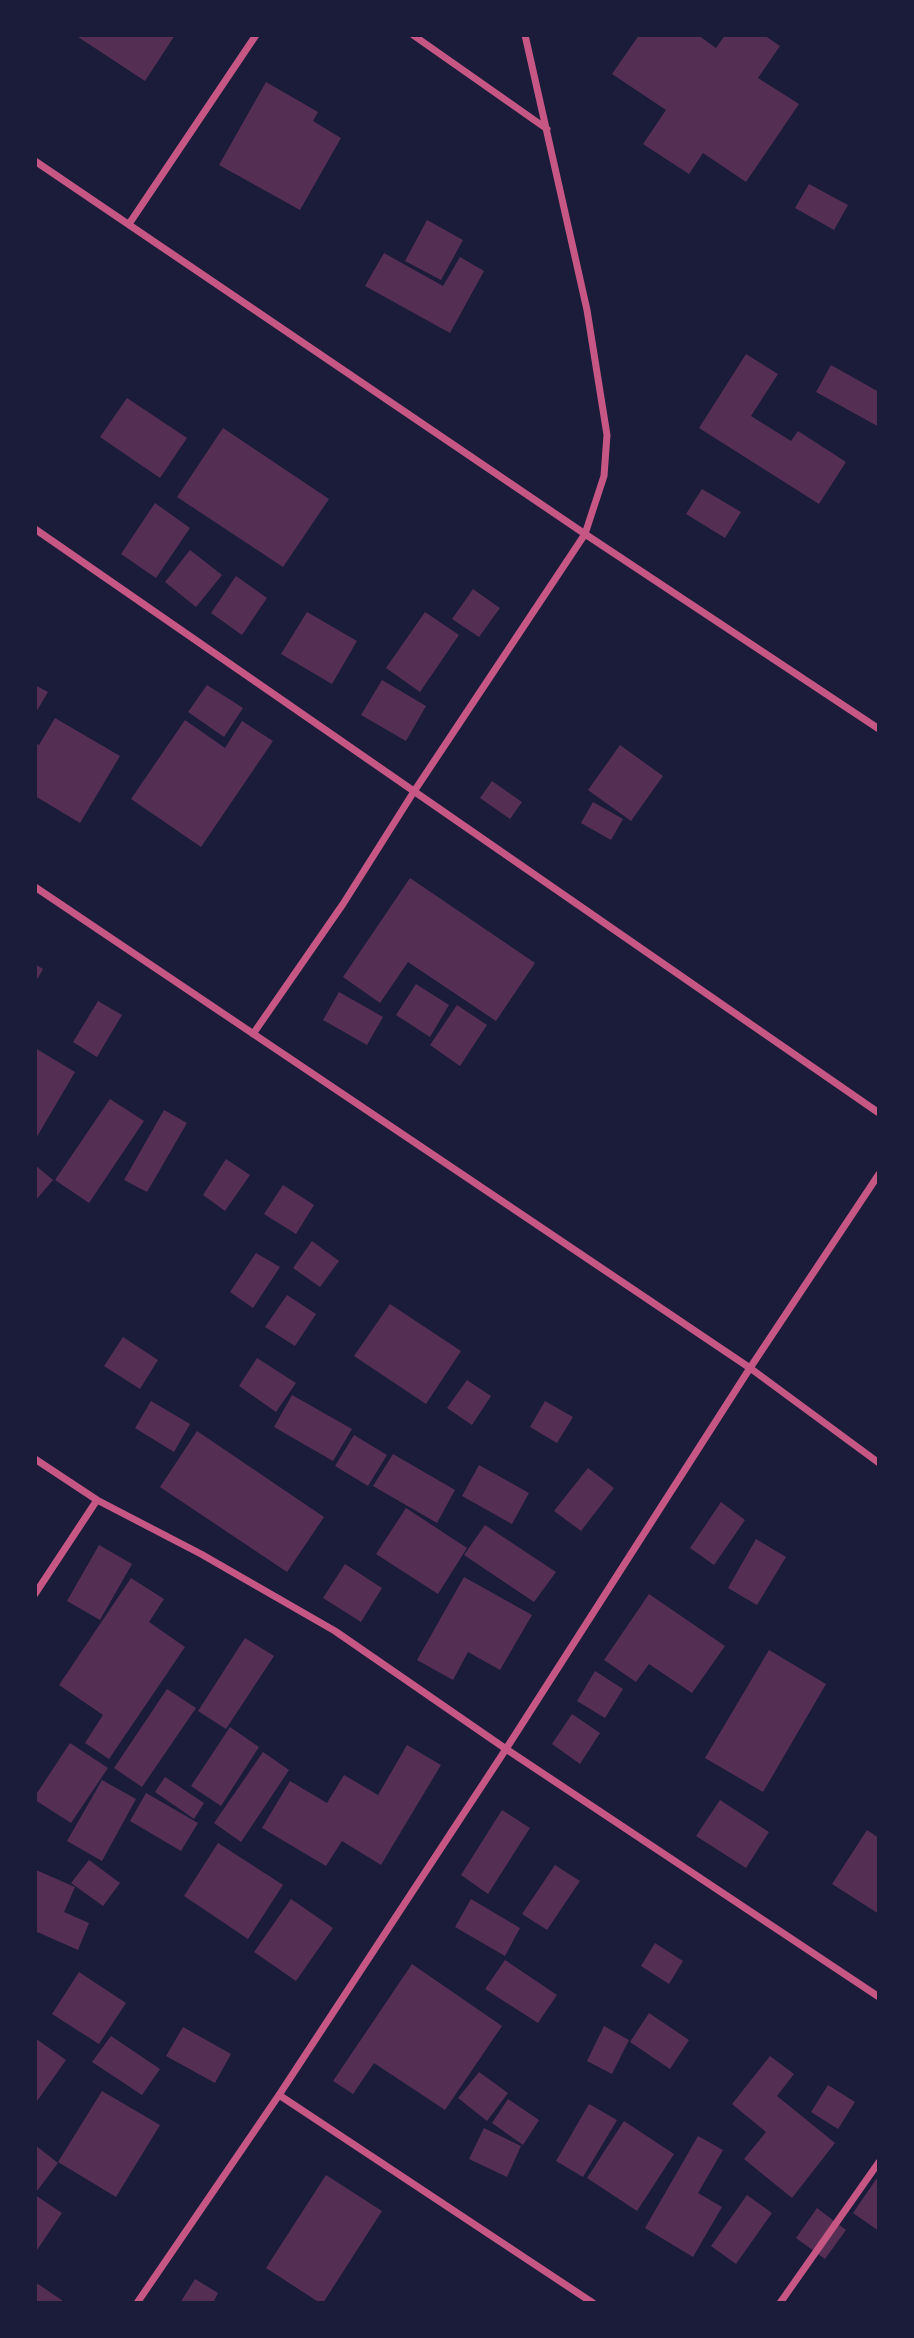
<!DOCTYPE html>
<style>
body{margin:0}
#map{position:relative;width:914px;height:2338px;overflow:hidden;background:#1b1b3a;font-family:Manrope,sans-serif}
canvas{display:block}
.frame{position:absolute;inset:0;border:37px solid #1b1b3a;pointer-events:none}
</style>
<div id="map">
<canvas width="914" height="2338"></canvas>
<div class="frame"></div>
</div>
<script>
const g = document.querySelector('canvas').getContext('2d');
g.lineJoin = 'round';
function fillPath(path, color) {
  g.fillStyle = color;
  g.fill(path, 'evenodd');
}
function toPath(rows) {
  const path = new Path2D();
  for (const r of rows) {
    path.moveTo(r[0], r[1]);
    for (let i = 2; i < r.length; i += 2) path.lineTo(r[i], r[i + 1]);
  }
  return path;
}
function trace(path, color, width, dash) {
  g.strokeStyle = color;
  g.lineWidth = width;
  g.lineCap = dash ? 'butt' : 'round';
  g.setLineDash(dash || []);
  g.stroke(path);
}
fillPath(toPath([
 [75,35,175,35,145,81],
 [639,35,698,35,716,48,725,35,764,35,780,46,758,78,799,104,746,182,703,153,689,174,643,144,666,110,612,74],
 [266,82,318,112,313,121,341,138,300,210,219,165],
 [809,184,848,205,834,230,795,208],
 [427,220,463,240,441,280,405,261],
 [384,253,443,286,460,257,484,271,450,333,365,286],
 [746,354,778,374,751,416,791,441,798,431,846,462,819,504,699,428],
 [831,365,879,392,879,427,816,392],
 [127,398,187,438,160,478,100,437],
 [223,428,329,499,283,567,177,497],
 [702,489,741,512,725,538,686,514],
 [155,503,190,528,156,578,121,554],
 [190,550,222,575,196,607,165,582],
 [236,576,267,598,242,635,211,613],
 [473,589,500,608,479,637,452,619],
 [307,612,357,641,332,684,281,654],
 [425,612,459,635,420,692,386,668],
 [382,680,426,706,406,741,361,715],
 [35,685,48,692,35,714],
 [207,685,243,708,224,737,188,712],
 [55,718,120,756,80,823,35,796,35,743,39,745],
 [185,720,225,748,242,721,273,741,201,847,131,799],
 [620,745,663,776,631,821,588,790],
 [492,781,522,802,510,819,480,798],
 [593,802,623,819,611,840,581,823],
 [410,878,535,963,496,1021,408,962,380,1003,343,977],
 [35,964,43,969,35,983],
 [416,984,449,1005,430,1037,396,1015],
 [339,992,383,1017,367,1045,323,1020],
 [98,1001,122,1015,97,1057,73,1042],
 [457,1005,487,1025,460,1066,430,1045],
 [35,1048,75,1072,35,1140],
 [110,1099,144,1121,89,1203,55,1180],
 [164,1110,187,1123,147,1192,124,1180],
 [226,1159,250,1175,225,1211,203,1195],
 [35,1165,53,1180,35,1201],
 [283,1185,314,1205,296,1234,264,1214],
 [312,1241,339,1261,320,1287,293,1268],
 [256,1253,280,1267,253,1308,230,1292],
 [287,1295,316,1314,295,1346,265,1327],
 [390,1304,461,1351,426,1404,354,1356],
 [123,1337,158,1360,140,1389,104,1366],
 [257,1358,296,1383,276,1412,239,1386],
 [467,1380,491,1396,472,1425,447,1408],
 [292,1395,352,1429,333,1461,274,1427],
 [151,1401,190,1424,174,1452,135,1428],
 [545,1401,573,1417,557,1443,530,1427],
 [197,1431,324,1517,287,1572,160,1487],
 [354,1435,387,1455,368,1486,335,1466],
 [393,1454,455,1490,437,1523,373,1486],
 [479,1465,529,1493,512,1524,462,1496],
 [588,1468,614,1488,581,1531,554,1511],
 [721,1502,745,1520,714,1565,690,1548],
 [406,1508,467,1548,438,1594,376,1554],
 [485,1525,556,1572,534,1602,464,1555],
 [756,1539,786,1557,757,1605,728,1588],
 [99,1545,132,1564,100,1620,67,1601],
 [345,1564,382,1588,361,1622,323,1598],
 [464,1577,532,1615,500,1670,468,1652,453,1680,417,1660],
 [131,1578,164,1599,149,1622,185,1647,109,1759,85,1743,103,1715,59,1685],
 [649,1594,725,1646,692,1693,649,1664,636,1682,604,1660],
 [245,1638,274,1656,226,1729,198,1711],
 [769,1650,826,1684,763,1792,705,1758],
 [595,1671,623,1689,605,1718,577,1701],
 [167,1689,196,1708,142,1787,114,1768],
 [572,1714,600,1733,580,1764,552,1744],
 [230,1727,259,1747,221,1806,191,1786],
 [70,1743,108,1768,71,1823,35,1800,35,1796],
 [407,1745,441,1765,381,1865,342,1841,326,1866,262,1828,290,1781,327,1803,344,1775,378,1795],
 [263,1752,289,1770,241,1842,214,1823],
 [165,1777,204,1803,194,1819,155,1792],
 [102,1780,136,1799,102,1861,67,1841],
 [146,1793,198,1823,181,1851,130,1821],
 [720,1800,769,1832,746,1868,696,1836],
 [502,1810,530,1828,488,1894,461,1875],
 [867,1830,879,1838,879,1914,832,1884],
 [218,1843,283,1885,248,1939,184,1896],
 [89,1860,120,1883,103,1906,71,1883],
 [555,1865,580,1881,547,1930,522,1914],
 [36,1870,75,1887,64,1912,89,1923,78,1950,35,1931],
 [291,1899,333,1928,296,1981,254,1952],
 [471,1899,520,1928,505,1956,455,1927],
 [655,1943,683,1961,669,1984,641,1966],
 [505,1960,557,1995,538,2023,485,1989],
 [412,1964,502,2026,445,2110,374,2063,353,2094,333,2081],
 [79,1972,126,2003,99,2044,52,2014],
 [649,2013,689,2040,670,2069,630,2042],
 [604,2026,629,2040,612,2074,587,2061],
 [183,2027,231,2054,215,2083,166,2056],
 [111,2036,160,2069,142,2095,92,2062],
 [35,2038,66,2060,35,2104],
 [770,2056,794,2074,777,2096,835,2143,792,2198,744,2159,766,2132,732,2104],
 [479,2072,508,2093,487,2121,458,2098],
 [828,2085,855,2102,838,2129,811,2112],
 [102,2091,160,2125,116,2197,58,2162],
 [508,2099,539,2120,523,2145,492,2123],
 [589,2104,617,2120,583,2177,556,2161],
 [624,2121,674,2154,637,2211,587,2178],
 [484,2128,521,2146,507,2177,469,2159],
 [698,2136,723,2150,698,2193,722,2207,693,2257,645,2228],
 [35,2145,58,2163,37,2191,35,2190],
 [326,2175,382,2211,323,2303,320,2303,266,2268],
 [879,2175,879,2231,853,2213],
 [35,2195,62,2213,35,2253],
 [747,2195,772,2213,736,2264,711,2246],
 [817,2208,846,2230,825,2259,796,2238],
 [195,2279,218,2293,213,2303,180,2303],
 [35,2282,66,2303,35,2303]
]), '#542f53');
trace(toPath([
 [413,35,547,129],
 [35,161,585,534,879,729],
 [129,224,256,35],
 [35,529,879,1113],
 [35,887,750,1368,879,1463],
 [253,1034,343,904,413,793,585,534,604,476,607,435,587,310,525,35],
 [35,1459,97,1500,201,1554,335,1631,506,1749,879,1997],
 [35,1594,97,1500],
 [279,2095,593,2303],
 [137,2303,279,2095,506,1749,750,1368,879,1174],
 [780,2303,879,2162]
]), '#c65784', 7);
</script>
